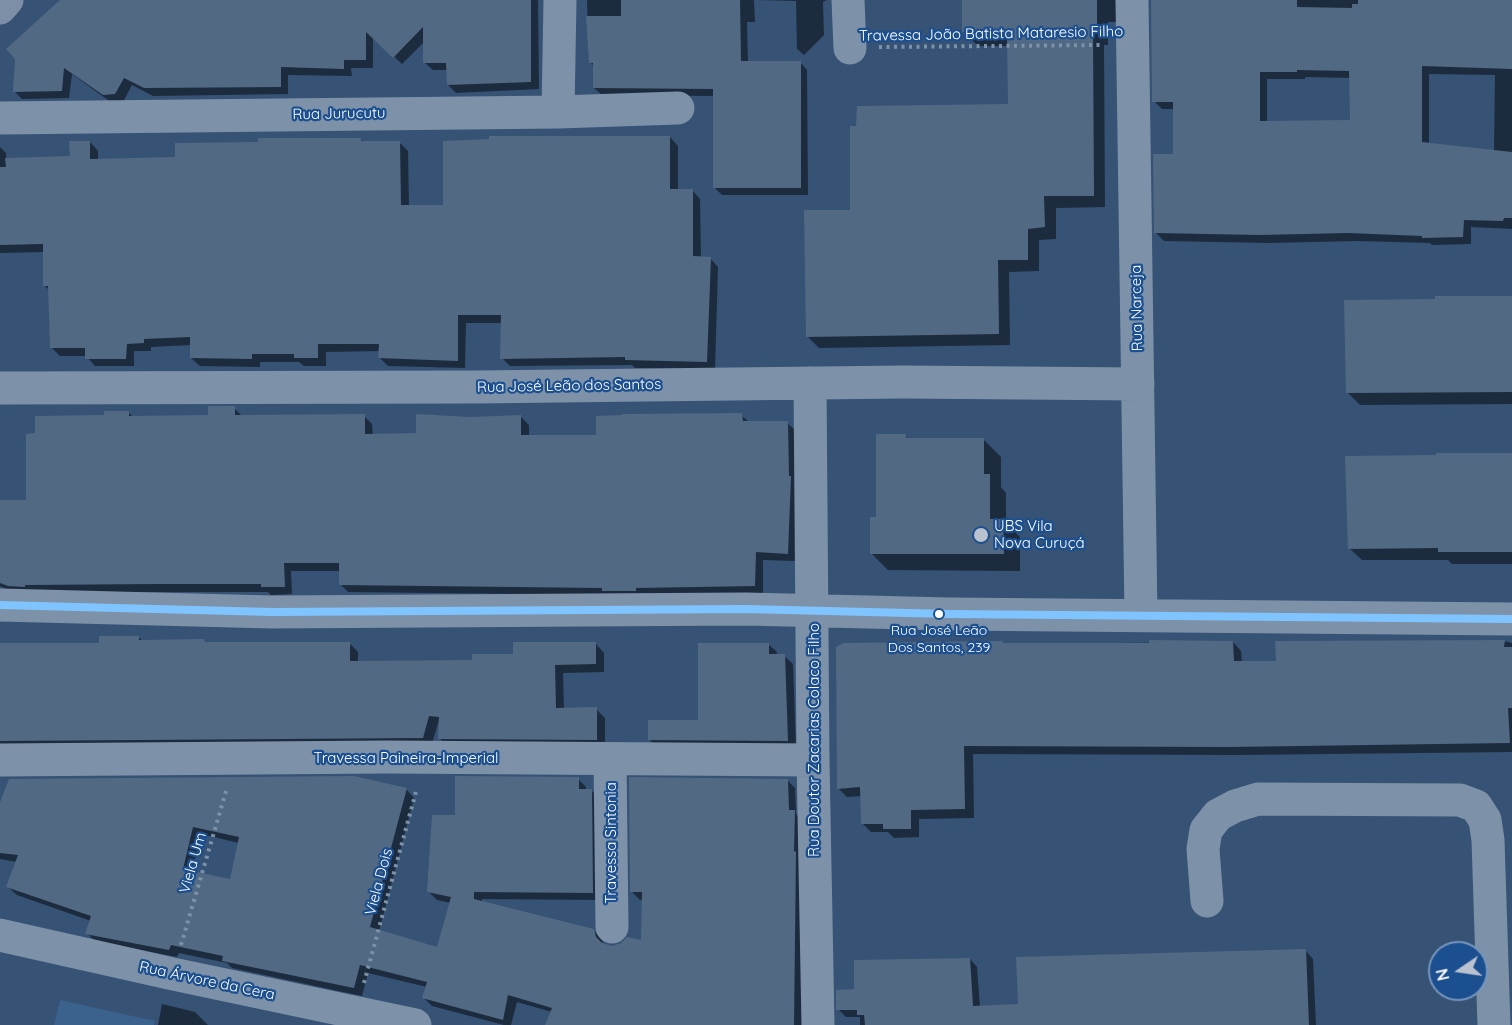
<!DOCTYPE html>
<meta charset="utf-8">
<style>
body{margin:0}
#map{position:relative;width:1512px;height:1025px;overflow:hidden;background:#365274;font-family:Quicksand,sans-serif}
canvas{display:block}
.north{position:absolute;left:1428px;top:941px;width:60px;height:60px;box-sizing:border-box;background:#1b4f8f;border:2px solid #7695bc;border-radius:50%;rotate:257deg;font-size:16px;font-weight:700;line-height:24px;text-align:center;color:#fff}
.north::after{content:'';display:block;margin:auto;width:21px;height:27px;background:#b9c2ce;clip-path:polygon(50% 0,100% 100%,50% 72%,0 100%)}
</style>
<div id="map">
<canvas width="1512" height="1025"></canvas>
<div class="north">N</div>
</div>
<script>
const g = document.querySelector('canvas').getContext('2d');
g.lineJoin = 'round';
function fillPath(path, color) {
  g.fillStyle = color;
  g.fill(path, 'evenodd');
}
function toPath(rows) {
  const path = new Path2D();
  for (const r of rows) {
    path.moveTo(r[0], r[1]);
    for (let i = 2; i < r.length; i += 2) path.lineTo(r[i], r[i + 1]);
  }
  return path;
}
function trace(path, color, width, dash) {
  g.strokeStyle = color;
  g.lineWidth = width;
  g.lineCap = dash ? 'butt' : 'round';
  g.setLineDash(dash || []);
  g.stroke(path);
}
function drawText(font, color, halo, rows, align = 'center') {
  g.font = font + ' Quicksand,sans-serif';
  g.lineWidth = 4.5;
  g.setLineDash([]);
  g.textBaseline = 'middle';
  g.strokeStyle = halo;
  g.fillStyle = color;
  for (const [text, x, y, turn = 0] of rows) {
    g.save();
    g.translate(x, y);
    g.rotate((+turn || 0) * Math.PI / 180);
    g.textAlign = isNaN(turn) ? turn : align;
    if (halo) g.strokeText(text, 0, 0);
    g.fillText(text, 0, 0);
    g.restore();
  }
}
fillPath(toPath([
 [60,1000,155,1021,154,1025,54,1025]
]), '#3b618d');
fillPath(toPath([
 [62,0,538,0,539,89,456,93,448,85,448,70,433,70,425,63,425,41,402,64,373,37,373,68,351,68,352,76,288,75,288,94,153,96,132,85,123,102,112,103,72,74,69,98,22,99,14,91],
 [587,0,754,0,755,22,747,22,748,62,800,62,807,70,808,195,722,195,715,188,714,96,602,95,594,88,594,66,591,63,588,37],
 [758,0,827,0,823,2,824,35,804,55,797,49,796,1],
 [963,0,1129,0,1125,22,1108,22,1108,45,1104,45,1105,207,1056,208,1056,239,1039,240,1039,271,1009,272,1010,345,819,348,807,336,852,211,1009,106,1009,46,978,46,966,34,964,31],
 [1152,0,1512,0,1512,229,1471,227,1471,244,1432,245,1430,243,1357,241,1269,243,1164,241,1156,233,1174,155,1174,109,1162,109,1154,101],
 [1429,74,1495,75,1494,152,1429,144],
 [1305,77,1351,78,1352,122,1267,122,1267,79,1305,79],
 [670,137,678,146,678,191,692,190,700,199,701,258,710,258,718,267,715,370,635,368,632,365,510,366,502,358,502,323,466,323,465,368,388,366,379,357,380,351,326,352,326,366,304,366,299,362,260,362,260,367,200,366,191,358,191,345,151,347,151,351,134,351,134,366,95,366,86,356,60,356,52,348,50,291,45,286,45,252,0,253,0,147,6,153,6,158,71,158,90,142,98,151,98,160,176,159,361,140,364,143,400,143,408,151,409,207,445,207],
 [1512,298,1512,404,1360,405,1347,392,1437,301],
 [234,408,242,416,364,416,372,424,373,436,418,434,470,418,520,416,529,425,529,437,598,436,741,415,749,422,787,423,796,431,796,561,763,560,763,594,608,595,348,592,340,584,340,571,291,571,292,594,271,595,268,592,32,592,17,594,0,586,0,501,27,501,106,417,129,413,133,417,210,416],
 [905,436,909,439,984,440,1001,457,1001,487,1006,493,1006,523,1020,537,1020,571,888,570,871,553,878,518],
 [1512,455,1512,564,1452,564,1448,560,1362,560,1349,548],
 [138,637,143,641,207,644,350,644,358,652,358,663,473,661,596,644,604,653,604,672,563,673,564,709,596,709,605,718,605,748,448,747,439,738,439,720,431,747,0,752,0,644,101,644],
 [1504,641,1512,643,1512,752,1237,755,973,754,974,818,919,819,919,837,894,838,888,832,871,832,862,823,862,796,847,797,838,788,1004,644,1233,642,1241,651,1242,663,1278,662],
 [768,644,777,652,776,656,784,656,793,664,796,749,658,748,649,739,700,721],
 [578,779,586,787,586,790,591,790,599,798,601,900,482,899,482,902,593,930,602,939,603,945,613,947,642,942,644,900,640,900,632,892,787,780,795,788,796,814,802,820,802,1025,547,1025,552,1012,517,1002,511,1025,504,1025,432,1006,424,998,427,987,368,973,362,996,232,968,227,963,179,953,177,957,95,941,87,933,91,921,17,895,8,887,17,862,0,859,0,806,406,789,414,798,379,931,438,949,451,903,437,900,428,891,457,817],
 [201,834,239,843,231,881,192,872],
 [1306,951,1313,959,1316,1025,860,1025,860,1017,846,1017,838,1009,856,991,970,959,977,967,980,1007,1019,1005],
 [162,1004,195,1012,208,1025,158,1025]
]), '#0007');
fillPath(toPath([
 [60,0,531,0,531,82,447,85,446,63,423,63,423,27,393,58,366,32,366,60,344,60,344,69,281,67,281,87,144,88,124,78,115,94,103,95,64,68,62,91,13,92,15,59,6,49],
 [621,0,740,0,741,61,801,61,801,188,713,188,713,89,593,88,593,63,589,63,586,16,621,16],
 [962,0,1097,0,1097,34,1093,34,1094,196,1044,196,1045,227,1028,229,1028,260,998,260,999,334,806,337,804,210,850,210,850,126,856,126,857,106,1008,104,1007,35,965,34,965,32,962,32],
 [1151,0,1297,0,1297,7,1352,8,1352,4,1358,4,1358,0,1512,0,1512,69,1422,66,1422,142,1512,152,1512,218,1504,218,1503,221,1464,220,1463,237,1422,238,1422,236,1348,233,1260,235,1154,233,1153,154,1173,154,1173,102,1152,102],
 [1297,70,1349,71,1350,120,1260,121,1260,72,1297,72],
 [489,136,670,136,670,189,693,189,693,256,711,257,707,362,625,360,625,357,500,359,501,315,458,315,458,361,378,358,379,344,318,344,318,358,294,358,294,354,252,354,252,359,190,358,190,337,144,339,144,343,127,344,126,359,85,359,85,348,50,348,48,286,43,286,43,244,0,245,0,167,6,167,5,158,70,156,69,141,90,141,90,159,175,157,175,143,258,142,258,138,361,138,361,141,400,141,401,205,443,205,443,141,489,139],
 [1435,296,1512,296,1512,392,1346,393,1344,300,1435,299],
 [208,406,235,406,235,415,365,414,365,434,416,433,416,414,470,417,521,415,521,435,596,435,596,416,622,415,622,414,742,413,743,421,788,421,789,476,791,476,788,554,756,552,755,586,636,588,636,591,602,591,602,588,339,585,339,563,284,563,285,587,261,587,261,584,157,584,25,585,25,587,8,586,0,583,0,500,26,500,26,434,35,433,35,416,104,415,104,411,129,411,129,416,208,415],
 [876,434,906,434,906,438,984,438,984,474,990,474,990,519,1003,519,1004,554,870,554,870,517,876,517],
 [1436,453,1512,453,1512,552,1438,552,1438,548,1348,549,1345,456,1436,455],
 [99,636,139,636,139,640,204,639,205,642,350,642,350,661,472,660,472,654,513,654,513,642,596,642,596,664,555,665,556,708,597,707,597,740,438,739,439,717,429,716,423,738,0,741,0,643,99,643],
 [1149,640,1233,641,1234,661,1276,661,1275,641,1505,640,1504,647,1512,647,1512,708,1508,708,1510,743,1228,747,964,746,965,809,911,810,911,829,883,829,883,824,861,824,860,787,837,789,836,647,843,643,1003,641,1003,643,1149,643],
 [698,643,769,643,769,654,785,654,788,741,648,740,648,720,698,720],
 [354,776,407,788,370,927,437,947,451,897,427,892,432,815,455,815,455,776,579,777,579,789,592,789,593,893,474,892,474,899,594,929,596,937,602,943,612,946,621,943,627,937,641,940,642,892,630,892,629,777,788,779,789,810,795,810,794,851,796,852,794,1025,545,1025,552,1008,508,995,503,1020,422,998,427,982,360,965,354,988,222,961,223,956,171,945,169,950,85,934,91,916,6,887,18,855,0,853,0,802,9,779],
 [193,827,239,837,230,879,183,869],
 [1306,949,1309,1025,865,1025,864,1015,857,1015,857,1010,836,1010,836,990,854,989,854,960,970,958,973,1006,1018,1004,1016,957]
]), '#526984');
trace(toPath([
 [879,47,1102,45],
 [181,945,227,788],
 [364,983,417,788]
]), '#7d92a8', 4, [3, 4.5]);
trace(toPath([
 [848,0,850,48],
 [1132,0,1141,615],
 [558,112,560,0],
 [0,118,558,112,678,108],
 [810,383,813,760,818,1025],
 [0,388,476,387,903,382,1138,384],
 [0,605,272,612,746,609,949,614,1512,619],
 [610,759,612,927],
 [0,760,387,757,813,760],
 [1207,901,1203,849,1206,830,1218,815,1235,806,1258,799,1460,800,1476,806,1485,820,1488,840,1494,1025],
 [0,935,173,974,415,1025]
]), '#7d92a8', 33);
trace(toPath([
 [0,8,7,0]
]), '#7d8ea7', 33);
trace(toPath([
 [0,605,272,612,746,609,949,614,1512,619]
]), '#80c4ff', 8);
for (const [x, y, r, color] of [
 [981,535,8,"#b9c2ce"],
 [939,614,5,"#fff"]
]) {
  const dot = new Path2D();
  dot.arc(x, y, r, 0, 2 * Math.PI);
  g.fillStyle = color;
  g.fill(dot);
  trace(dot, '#1b4f8f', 2);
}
drawText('14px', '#fff', '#1b4f8f', [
 ["Rua José Leão",939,631],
 ["Dos Santos, 239",939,648]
]);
drawText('15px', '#fff', '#1b4f8f', [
 ["Travessa João Batista Mataresio Filho",991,34,-1],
 ["Rua Jurucutu",339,114,-1],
 ["Rua Narceja",1137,308,-91],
 ["Rua José Leão dos Santos",569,386,-1],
 ["Rua Doutor Zacarias Colaco Filho",814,740,-90],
 ["Travessa Paineira-Imperial",406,758],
 ["Travessa Sintonia",611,843,-90],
 ["Viela Um",193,863,-74],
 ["Viela Dois",379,882,-75],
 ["Rua Árvore da Cera",207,981,12]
]);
drawText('15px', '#fff', '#1b4f8f', [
 ["UBS Vila",994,526],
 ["Nova Curuçá",994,543]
], 'left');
</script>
